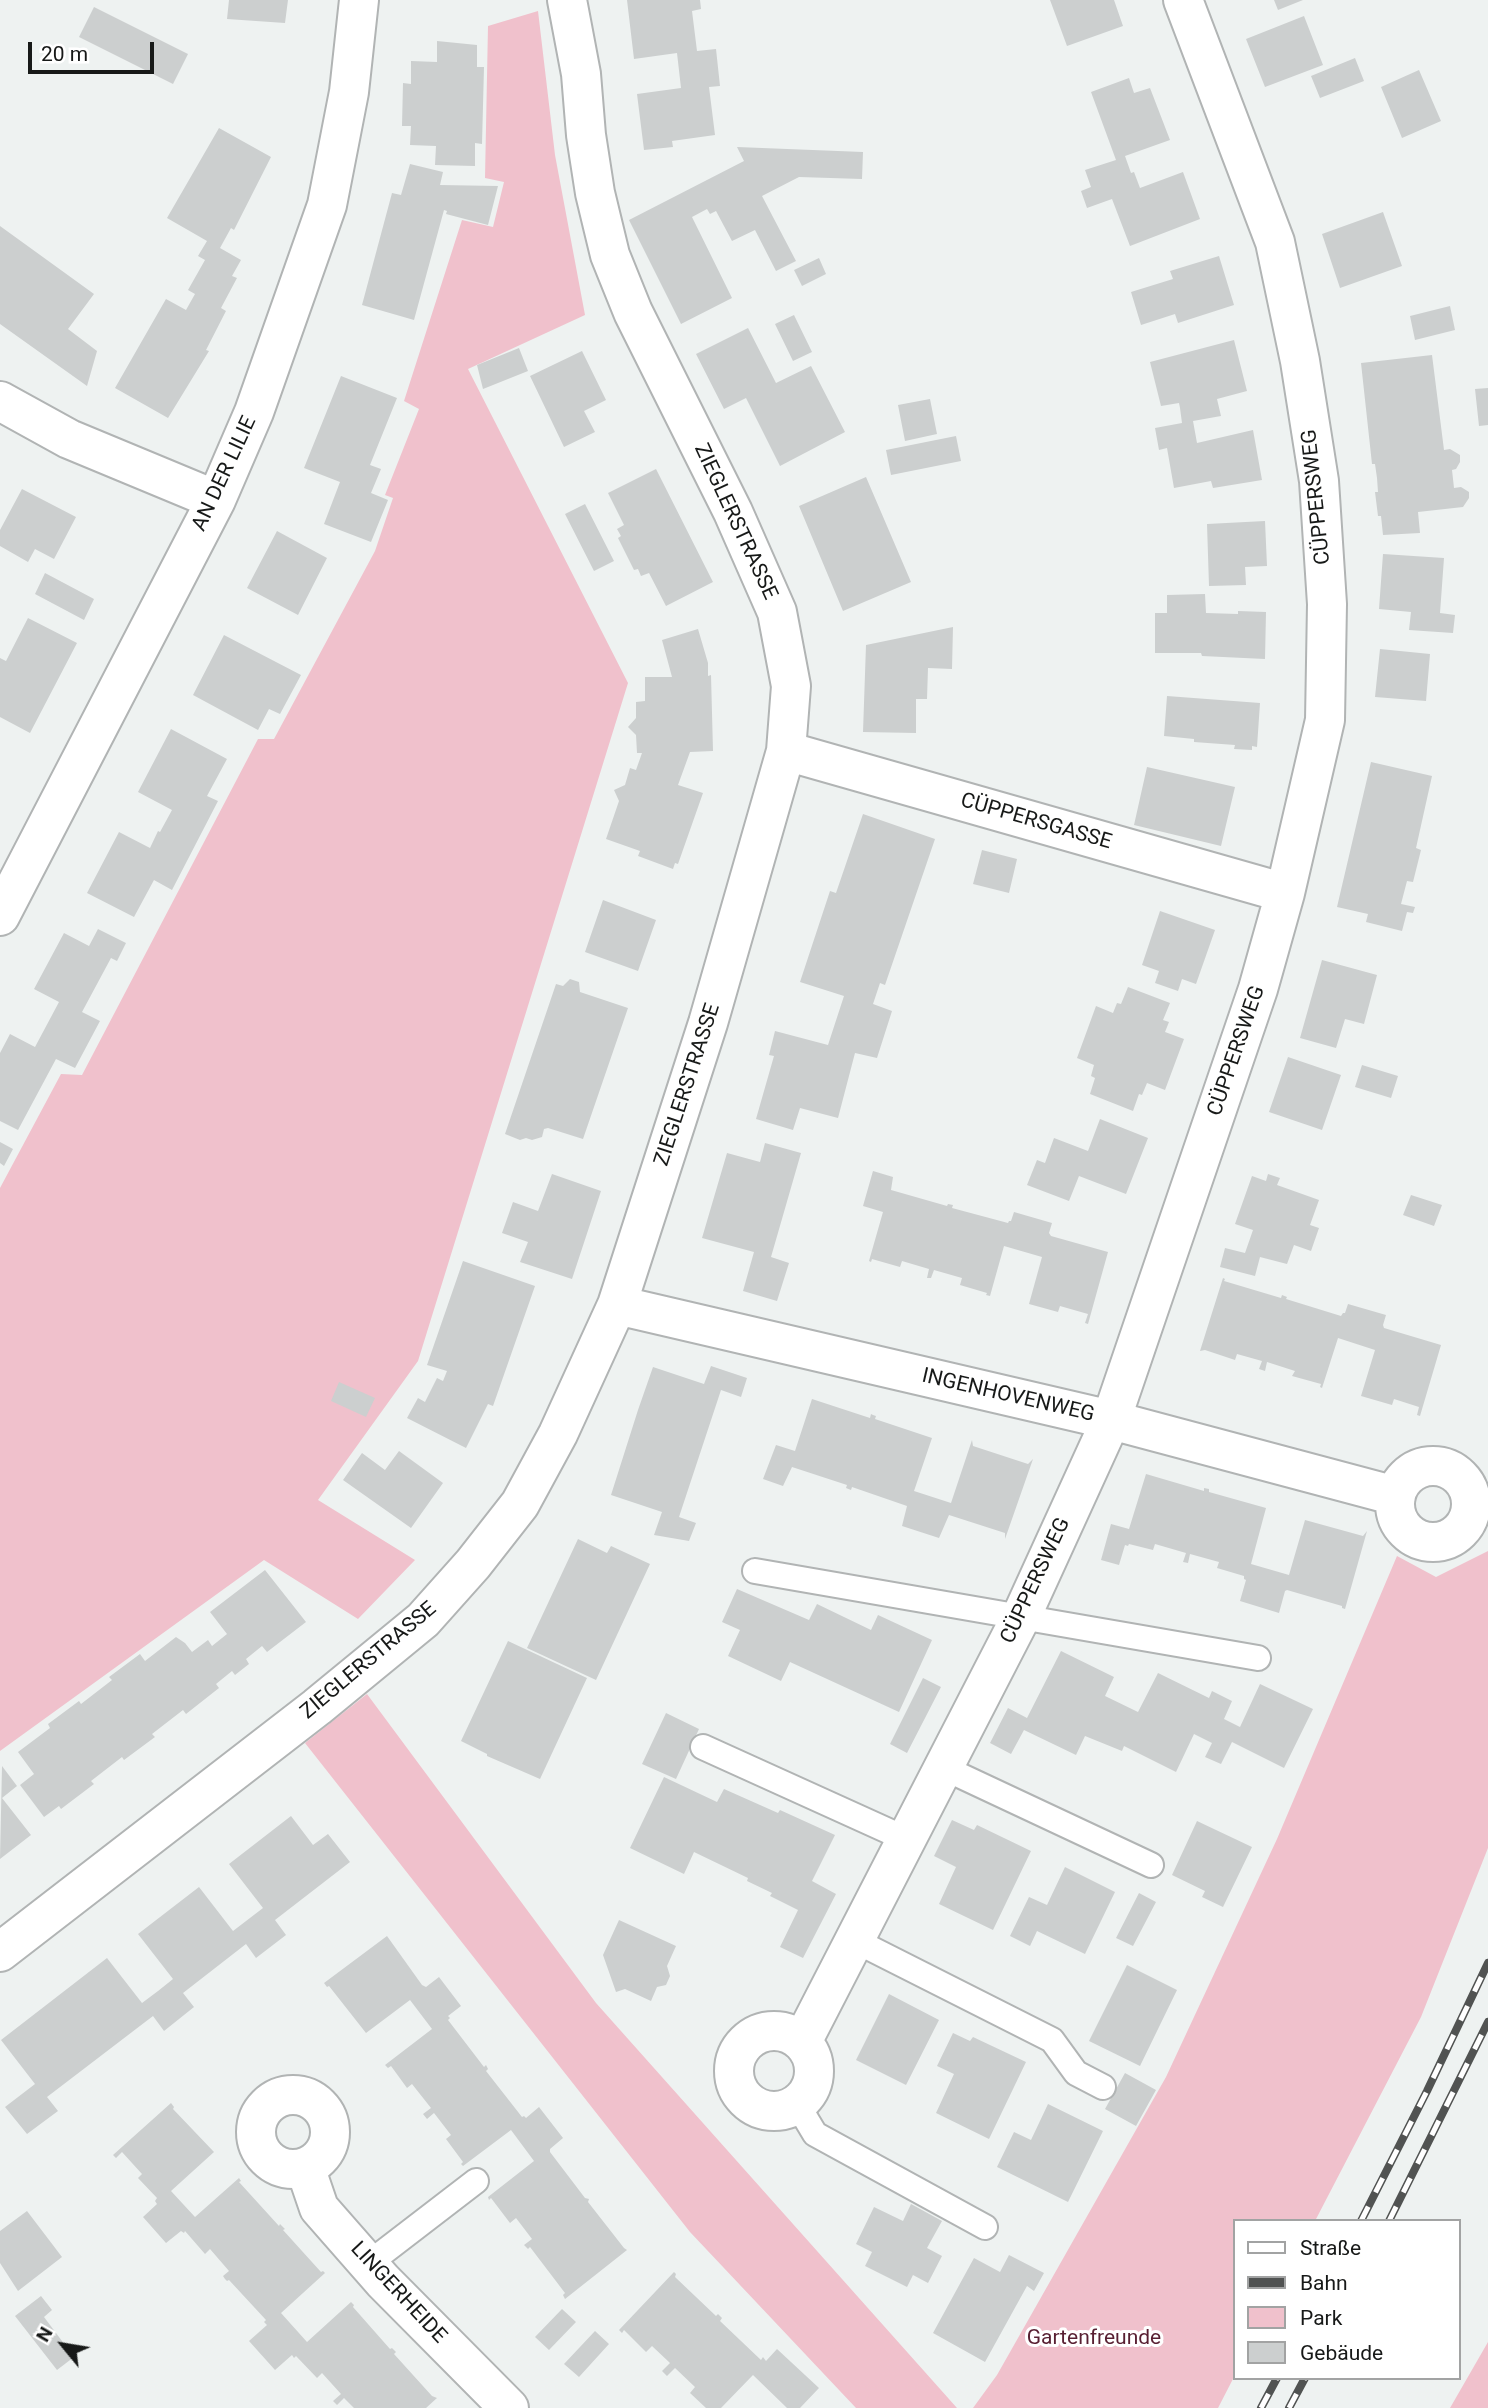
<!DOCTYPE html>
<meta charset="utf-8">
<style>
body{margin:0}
#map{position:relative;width:1488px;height:2408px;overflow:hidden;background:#eef2f1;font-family:Roboto,sans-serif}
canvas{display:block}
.legend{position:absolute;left:1233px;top:2219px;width:228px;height:161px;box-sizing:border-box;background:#fff;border:2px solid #a2a3a3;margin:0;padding:9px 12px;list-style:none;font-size:21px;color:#171918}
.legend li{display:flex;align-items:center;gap:14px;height:35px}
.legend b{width:35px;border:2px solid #a2a3a3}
.north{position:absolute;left:28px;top:2310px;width:70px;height:70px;-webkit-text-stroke:5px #fff;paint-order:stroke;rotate:300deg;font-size:19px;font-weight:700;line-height:28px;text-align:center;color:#171918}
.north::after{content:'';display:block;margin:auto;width:24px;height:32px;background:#171918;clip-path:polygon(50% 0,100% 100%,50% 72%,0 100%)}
.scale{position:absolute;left:28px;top:42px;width:126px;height:32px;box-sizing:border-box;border:4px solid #171918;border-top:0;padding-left:9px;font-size:21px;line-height:24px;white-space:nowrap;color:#171918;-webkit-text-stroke:5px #fff;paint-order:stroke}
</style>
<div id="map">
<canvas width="1488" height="2408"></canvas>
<ul class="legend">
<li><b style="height:9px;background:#fff"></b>Straße</li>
<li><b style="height:9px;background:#515352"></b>Bahn</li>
<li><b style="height:19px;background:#f0c1cc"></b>Park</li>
<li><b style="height:19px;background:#cccfcf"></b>Gebäude</li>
</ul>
<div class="north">N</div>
<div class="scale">20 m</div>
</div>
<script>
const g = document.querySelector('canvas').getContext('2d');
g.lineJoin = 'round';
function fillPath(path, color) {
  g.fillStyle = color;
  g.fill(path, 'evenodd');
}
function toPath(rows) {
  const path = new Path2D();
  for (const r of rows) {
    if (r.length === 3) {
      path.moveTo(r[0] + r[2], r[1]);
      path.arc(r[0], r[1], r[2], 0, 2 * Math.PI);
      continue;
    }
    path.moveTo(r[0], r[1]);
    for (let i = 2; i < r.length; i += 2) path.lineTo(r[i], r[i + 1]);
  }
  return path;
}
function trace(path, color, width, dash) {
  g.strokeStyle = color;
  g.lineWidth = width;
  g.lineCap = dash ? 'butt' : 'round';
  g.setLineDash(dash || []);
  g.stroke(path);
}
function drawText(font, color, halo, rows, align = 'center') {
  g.font = font + ' Roboto,sans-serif';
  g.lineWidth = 6;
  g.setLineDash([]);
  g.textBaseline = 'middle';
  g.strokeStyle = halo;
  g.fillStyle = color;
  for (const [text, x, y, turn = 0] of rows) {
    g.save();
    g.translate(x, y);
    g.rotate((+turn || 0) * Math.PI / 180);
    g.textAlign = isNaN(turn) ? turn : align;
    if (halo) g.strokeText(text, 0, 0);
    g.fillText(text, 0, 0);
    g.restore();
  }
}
fillPath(toPath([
 [538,11,555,155,585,315,468,369,628,683,418,1361,318,1500,415,1560,358,1619,264,1560,0,1751,0,1188,61,1074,82,1075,258,739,274,739,375,551,393,498,385,495,419,409,404,401,462,220,493,227,504,182,485,178,488,26],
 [1488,1551,1488,1848,1421,2017,1315,2221,1234,2221,1234,2377,1218,2408,973,2408,997,2375,1166,2077,1277,1839,1397,1556,1436,1577],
 [367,1694,596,2003,957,2408,856,2408,690,2232,305,1743],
 [1488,2342,1488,2408,1450,2408]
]), '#f0c1cc');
fillPath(toPath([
 [229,0,288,0,285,23,227,19],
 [627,0,700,0,701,9,692,11,697,51,716,49,720,86,709,87,715,135,672,141,673,147,644,150,637,94,681,88,677,53,634,59],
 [1050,0,1114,0,1123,26,1067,46],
 [1274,0,1303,0,1278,10],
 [94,7,188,54,173,84,79,37],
 [1304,16,1323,65,1265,87,1246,39],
 [437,41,477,45,477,67,484,67,482,144,475,143,475,166,435,165,436,146,410,145,411,126,402,126,403,83,411,84,411,61,437,62],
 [1355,58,1364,81,1320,98,1311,76],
 [1419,70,1441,121,1402,138,1381,87],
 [1129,78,1134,93,1150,88,1170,140,1125,156,1131,173,1134,172,1140,188,1183,172,1200,219,1130,246,1112,199,1087,208,1081,191,1091,187,1085,170,1116,160,1091,92],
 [219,128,271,157,234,230,231,228,220,248,241,260,232,276,237,278,221,308,226,311,206,350,209,351,168,418,115,388,166,299,186,310,195,294,188,290,205,260,198,256,207,241,167,218],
 [737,147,863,152,862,179,799,177,762,196,796,261,776,271,755,230,732,241,716,211,710,214,707,209,692,217,732,298,681,324,629,220,744,161],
 [410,164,443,172,440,185,498,186,488,225,446,214,447,211,444,210,414,320,362,305,392,193,401,195],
 [1383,212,1402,266,1340,288,1322,234],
 [0,226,94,294,68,329,97,351,87,386,0,324],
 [1219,256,1234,305,1178,323,1175,314,1141,325,1131,292,1173,279,1170,271],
 [819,258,826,274,802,286,794,270],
 [1450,306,1455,330,1415,340,1410,316],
 [794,315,812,352,793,361,775,324],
 [748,328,776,383,811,366,845,432,780,466,746,398,724,409,696,354],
 [1234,340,1247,391,1217,399,1221,416,1193,421,1197,443,1253,430,1262,480,1213,488,1211,481,1174,488,1167,448,1159,450,1155,428,1182,423,1180,408,1179,403,1161,406,1150,362],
 [519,348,528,371,483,389,477,365],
 [582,351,606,400,584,411,595,432,564,447,530,376],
 [1432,355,1444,450,1450,449,1460,455,1460,462,1456,469,1452,470,1454,488,1461,487,1469,492,1469,498,1463,507,1418,512,1420,533,1383,535,1381,516,1378,516,1375,492,1378,492,1377,478,1375,464,1372,464,1361,363],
 [341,376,397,398,370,465,381,469,371,493,388,500,371,542,324,524,340,482,304,468],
 [1488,388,1488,425,1479,426,1475,389],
 [930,399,937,434,905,441,898,405],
 [956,436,961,461,891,475,886,450],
 [656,469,713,582,666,606,649,573,641,576,638,569,634,570,618,538,621,536,617,529,624,525,608,493],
 [866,477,911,582,843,611,799,506],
 [22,489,76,517,54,559,35,549,28,562,0,546,0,530],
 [585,504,614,561,594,571,565,514],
 [1265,521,1267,566,1245,567,1246,585,1209,586,1207,524],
 [277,531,327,558,298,615,247,588],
 [1383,554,1444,558,1440,613,1455,615,1453,633,1409,630,1411,612,1379,609],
 [45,573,94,599,84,620,35,594],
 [1205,594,1206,613,1238,614,1238,611,1266,612,1265,659,1202,656,1201,653,1155,653,1155,613,1167,613,1167,595],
 [28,618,77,643,30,733,0,717,0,658,6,661],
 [953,627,952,669,928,668,927,699,916,699,916,733,863,732,866,645],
 [698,629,708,663,708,676,711,675,713,751,690,752,678,785,703,793,678,864,675,863,673,869,638,856,640,851,606,839,619,801,614,790,625,785,630,768,636,770,642,753,637,753,636,735,628,727,636,718,636,702,645,701,645,677,672,677,662,640],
 [224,635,301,675,280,714,269,709,258,730,193,695],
 [1380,649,1430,654,1426,701,1375,697],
 [1167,696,1260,703,1257,747,1252,746,1252,750,1234,749,1235,745,1194,742,1194,739,1164,736],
 [171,729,227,759,207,796,218,801,172,890,154,880,134,917,87,893,119,832,150,848,158,831,160,832,172,810,138,792],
 [1371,762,1432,776,1416,848,1421,850,1413,882,1407,881,1401,904,1415,907,1413,913,1407,912,1402,931,1366,922,1368,914,1337,907],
 [1147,767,1235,787,1221,846,1134,825],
 [863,814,935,839,885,985,880,983,873,1004,892,1011,877,1058,855,1053,838,1118,800,1108,793,1130,756,1119,774,1056,769,1055,775,1031,828,1045,844,996,800,982,830,891,836,893],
 [982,850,1017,859,1009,893,973,884],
 [603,900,656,920,638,971,585,952],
 [1160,911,1215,930,1196,984,1182,979,1178,991,1155,983,1159,971,1142,965],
 [98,929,126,943,117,961,111,958,82,1012,100,1021,75,1068,56,1059,18,1130,0,1121,0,1053,10,1034,35,1047,59,1002,34,989,64,933,89,946],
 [1322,960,1377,975,1364,1024,1345,1019,1336,1048,1300,1038],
 [570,979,579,982,580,992,628,1008,583,1139,548,1128,544,1129,542,1137,532,1140,526,1138,520,1140,505,1134,556,984,563,986],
 [1128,987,1170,1003,1163,1020,1169,1022,1165,1032,1184,1039,1165,1090,1147,1083,1142,1095,1139,1094,1133,1111,1090,1094,1095,1078,1091,1076,1094,1065,1077,1058,1096,1006,1113,1013,1117,1003,1121,1004],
 [1288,1057,1341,1075,1322,1130,1269,1112],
 [1362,1065,1398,1076,1391,1098,1355,1087],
 [1100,1119,1148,1138,1126,1194,1079,1176,1069,1201,1027,1185,1037,1160,1045,1163,1054,1138,1088,1151],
 [0,1142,13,1149,4,1166,0,1163],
 [765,1143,801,1153,771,1257,789,1263,777,1301,743,1291,754,1252,702,1238,727,1153,760,1162],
 [873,1171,893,1177,891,1190,947,1206,948,1204,953,1205,952,1208,1008,1223,1009,1221,1011,1221,1014,1212,1052,1223,1049,1233,1051,1236,1108,1252,1088,1324,1085,1323,1088,1314,1060,1306,1058,1312,1029,1304,1042,1257,1004,1246,990,1296,986,1295,987,1293,960,1285,962,1278,934,1270,931,1278,927,1278,929,1269,902,1261,900,1267,872,1259,871,1262,869,1261,883,1212,863,1206],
 [552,1174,601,1191,572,1279,520,1262,528,1242,502,1233,513,1202,538,1211],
 [1268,1174,1280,1178,1277,1185,1319,1200,1310,1225,1319,1228,1311,1251,1294,1245,1287,1264,1260,1257,1255,1276,1220,1267,1225,1248,1245,1253,1253,1230,1235,1224,1252,1176,1266,1181],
 [1411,1195,1442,1205,1434,1226,1403,1215],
 [463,1261,535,1286,493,1406,488,1404,466,1448,407,1418,418,1398,425,1402,437,1378,443,1381,447,1371,427,1365],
 [1223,1278,1225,1279,1224,1281,1281,1298,1282,1295,1287,1297,1286,1299,1341,1316,1343,1313,1345,1313,1348,1304,1386,1315,1383,1325,1384,1328,1441,1345,1420,1416,1417,1415,1419,1407,1394,1399,1392,1405,1361,1396,1375,1350,1338,1338,1322,1388,1320,1387,1321,1384,1292,1376,1295,1371,1267,1362,1265,1371,1259,1369,1262,1361,1237,1354,1235,1360,1205,1350,1200,1351],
 [711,1366,747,1378,741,1397,721,1390,679,1517,696,1523,689,1541,654,1535,662,1512,611,1495,638,1410,653,1367,704,1384],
 [339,1382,375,1398,366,1417,331,1401],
 [812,1399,870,1418,871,1414,873,1415,876,1416,875,1419,932,1438,914,1491,951,1503,972,1440,973,1446,1028,1464,1033,1459,1005,1539,1005,1533,949,1515,939,1538,902,1526,907,1506,852,1487,851,1490,846,1488,847,1485,792,1467,783,1486,763,1479,776,1445,795,1451],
 [399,1451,443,1483,411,1528,343,1480,362,1453,385,1470],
 [1146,1474,1204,1491,1204,1488,1209,1489,1209,1492,1266,1508,1251,1564,1289,1575,1305,1520,1363,1536,1367,1531,1345,1609,1342,1608,1342,1606,1287,1590,1285,1591,1279,1613,1240,1601,1246,1580,1244,1579,1244,1576,1217,1568,1219,1562,1190,1554,1188,1563,1183,1562,1186,1553,1155,1544,1153,1550,1129,1544,1128,1546,1125,1545,1119,1565,1101,1560,1111,1524,1129,1529],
 [578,1539,607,1553,611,1546,650,1564,596,1680,527,1648],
 [265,1570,306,1622,267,1652,262,1646,246,1659,249,1664,235,1675,232,1671,216,1684,219,1688,186,1714,183,1710,152,1734,155,1737,124,1760,122,1757,91,1781,94,1784,61,1809,59,1806,44,1817,20,1785,34,1774,18,1752,50,1728,48,1724,79,1701,81,1704,112,1680,109,1677,140,1654,145,1661,176,1637,185,1643,192,1652,208,1640,212,1646,227,1634,210,1612],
 [737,1589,809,1620,817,1604,871,1630,878,1615,932,1640,899,1712,790,1662,781,1681,728,1656,740,1630,722,1622],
 [508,1641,587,1678,540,1779,487,1756,487,1754,461,1741],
 [1061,1651,1114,1677,1105,1696,1138,1712,1158,1673,1209,1698,1212,1691,1232,1701,1224,1719,1240,1727,1260,1684,1313,1709,1284,1768,1232,1742,1221,1764,1205,1757,1212,1743,1194,1734,1176,1772,1124,1746,1122,1751,1085,1736,1076,1755,1024,1730,1011,1754,990,1743,1008,1708,1027,1718],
 [923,1678,941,1687,907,1753,890,1744],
 [666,1713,699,1729,676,1779,642,1764],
 [2,1766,17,1786,2,1798,31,1835,0,1859],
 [664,1777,717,1802,724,1789,778,1813,780,1810,835,1835,812,1881,836,1894,803,1958,780,1947,798,1910,770,1896,772,1893,747,1881,748,1878,694,1852,684,1874,630,1848],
 [291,1816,313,1845,328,1834,350,1862,275,1920,286,1935,256,1958,246,1944,183,1993,194,2007,164,2031,153,2016,47,2097,58,2111,27,2134,5,2107,35,2084,1,2040,107,1958,142,2003,158,1991,173,1979,138,1934,199,1887,233,1931,263,1908,229,1864],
 [952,1820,974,1830,977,1825,1031,1851,993,1930,939,1904,956,1867,934,1856],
 [1197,1821,1252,1847,1223,1907,1202,1897,1205,1891,1172,1875],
 [1065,1867,1115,1892,1085,1954,1037,1931,1030,1946,1010,1936,1029,1897,1047,1905],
 [1139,1893,1156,1902,1133,1946,1116,1938],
 [619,1920,676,1946,667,1966,670,1976,666,1985,657,1987,651,2001,625,1989,616,1992,603,1955],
 [387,1936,422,1985,426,1987,439,1977,461,2006,448,2016,450,2018,448,2020,484,2067,486,2065,488,2069,486,2071,522,2117,524,2116,526,2118,539,2107,563,2138,550,2149,550,2152,585,2198,589,2199,588,2202,624,2248,627,2250,565,2299,563,2295,565,2293,530,2247,528,2249,524,2245,532,2239,516,2218,510,2223,491,2198,489,2200,488,2197,534,2161,511,2130,463,2166,461,2164,463,2162,446,2139,451,2135,434,2113,427,2119,423,2114,431,2108,412,2084,407,2088,391,2066,388,2068,385,2065,432,2029,410,2000,366,2033,329,1986,327,1987,324,1983],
 [1127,1965,1177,1990,1140,2066,1089,2041],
 [889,1994,939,2020,906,2085,856,2060],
 [953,2033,970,2041,973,2037,1026,2062,989,2139,936,2113,954,2074,937,2066],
 [1125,2073,1156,2090,1136,2126,1105,2109],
 [171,2103,174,2107,173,2109,214,2152,171,2191,195,2217,239,2178,241,2181,239,2182,279,2226,280,2224,285,2229,283,2230,321,2272,323,2271,325,2273,281,2313,307,2342,351,2302,354,2305,353,2307,390,2349,392,2348,396,2352,394,2354,432,2396,437,2398,426,2408,354,2408,344,2398,337,2405,333,2401,341,2394,322,2373,317,2378,296,2356,294,2358,292,2355,275,2370,249,2341,267,2325,264,2322,266,2320,229,2280,227,2281,225,2279,223,2276,229,2271,210,2249,205,2254,185,2231,184,2233,181,2231,166,2243,143,2217,157,2204,155,2201,157,2198,138,2178,142,2174,122,2152,116,2158,113,2155],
 [1048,2104,1103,2131,1068,2202,997,2167,1014,2132,1031,2140],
 [911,2204,942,2221,927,2248,942,2256,928,2283,913,2275,907,2287,865,2266,872,2252,856,2244,874,2207,903,2221],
 [27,2211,62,2257,18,2291,0,2263,0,2231],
 [1009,2255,1044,2273,1034,2291,1027,2286,985,2362,933,2333,974,2258,1000,2272],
 [674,2272,676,2274,675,2277,716,2316,718,2314,722,2318,720,2321,761,2360,763,2357,766,2361,777,2349,819,2388,800,2408,787,2408,753,2375,721,2408,706,2408,690,2393,695,2387,675,2368,667,2376,662,2371,670,2363,652,2346,646,2352,624,2330,622,2333,619,2330],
 [41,2296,52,2310,44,2317,74,2357,57,2370,15,2316],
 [562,2309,576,2322,549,2350,535,2337],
 [595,2331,609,2344,579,2377,564,2364]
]), '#cccfcf');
const lane = toPath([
 [755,1571,1258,1658],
 [703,1747,906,1839],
 [942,1767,1151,1865],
 [854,1940,1052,2040,1076,2073,1103,2087],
 [797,2104,815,2134,985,2227],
 [368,2264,476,2181]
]);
const street = toPath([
 [0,401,69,439,216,500],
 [786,751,1285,893],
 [0,916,216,500,254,412,327,205,349,92,359,0],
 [617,1305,1111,1420,1396,1496],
 [1433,1504,38],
 [0,1952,317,1707,423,1620,473,1564,520,1504,558,1434,617,1305,708,1023,786,751,791,686,777,612,733,512,633,312,610,255,595,193,586,135,581,74,567,0],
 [774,2071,40],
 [802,2042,1021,1617,1111,1420,1258,989,1285,893,1325,720,1327,604,1319,481,1300,361,1275,242,1183,0],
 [293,2132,37],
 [305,2167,319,2208,383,2281,509,2408]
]);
trace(lane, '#b1b4b4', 28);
trace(street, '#b1b4b4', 42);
trace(lane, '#fff', 24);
trace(street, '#fff', 38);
const rail = toPath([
 [1361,2221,1427,2091,1488,1963],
 [1389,2221,1488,2022],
 [1261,2408,1277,2378],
 [1289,2408,1305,2378]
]);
trace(rail, '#515352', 8);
trace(rail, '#fff', 5, [16]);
drawText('21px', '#171918', '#fff', [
 ["AN DER LILIE",225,474,-65],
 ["CÜPPERSWEG",1317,497,-96],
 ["ZIEGLERSTRASSE",735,522,65],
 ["CÜPPERSGASSE",1036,822,16],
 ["CÜPPERSWEG",1237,1051,-71],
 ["ZIEGLERSTRASSE",688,1085,-72],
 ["INGENHOVENWEG",1008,1396,13],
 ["CÜPPERSWEG",1036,1581,-65],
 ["ZIEGLERSTRASSE",369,1661,-40],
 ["LINGERHEIDE",398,2293,47]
]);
drawText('21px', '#581f32', '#fff', [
 ["Gartenfreunde",1094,2339]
]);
</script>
